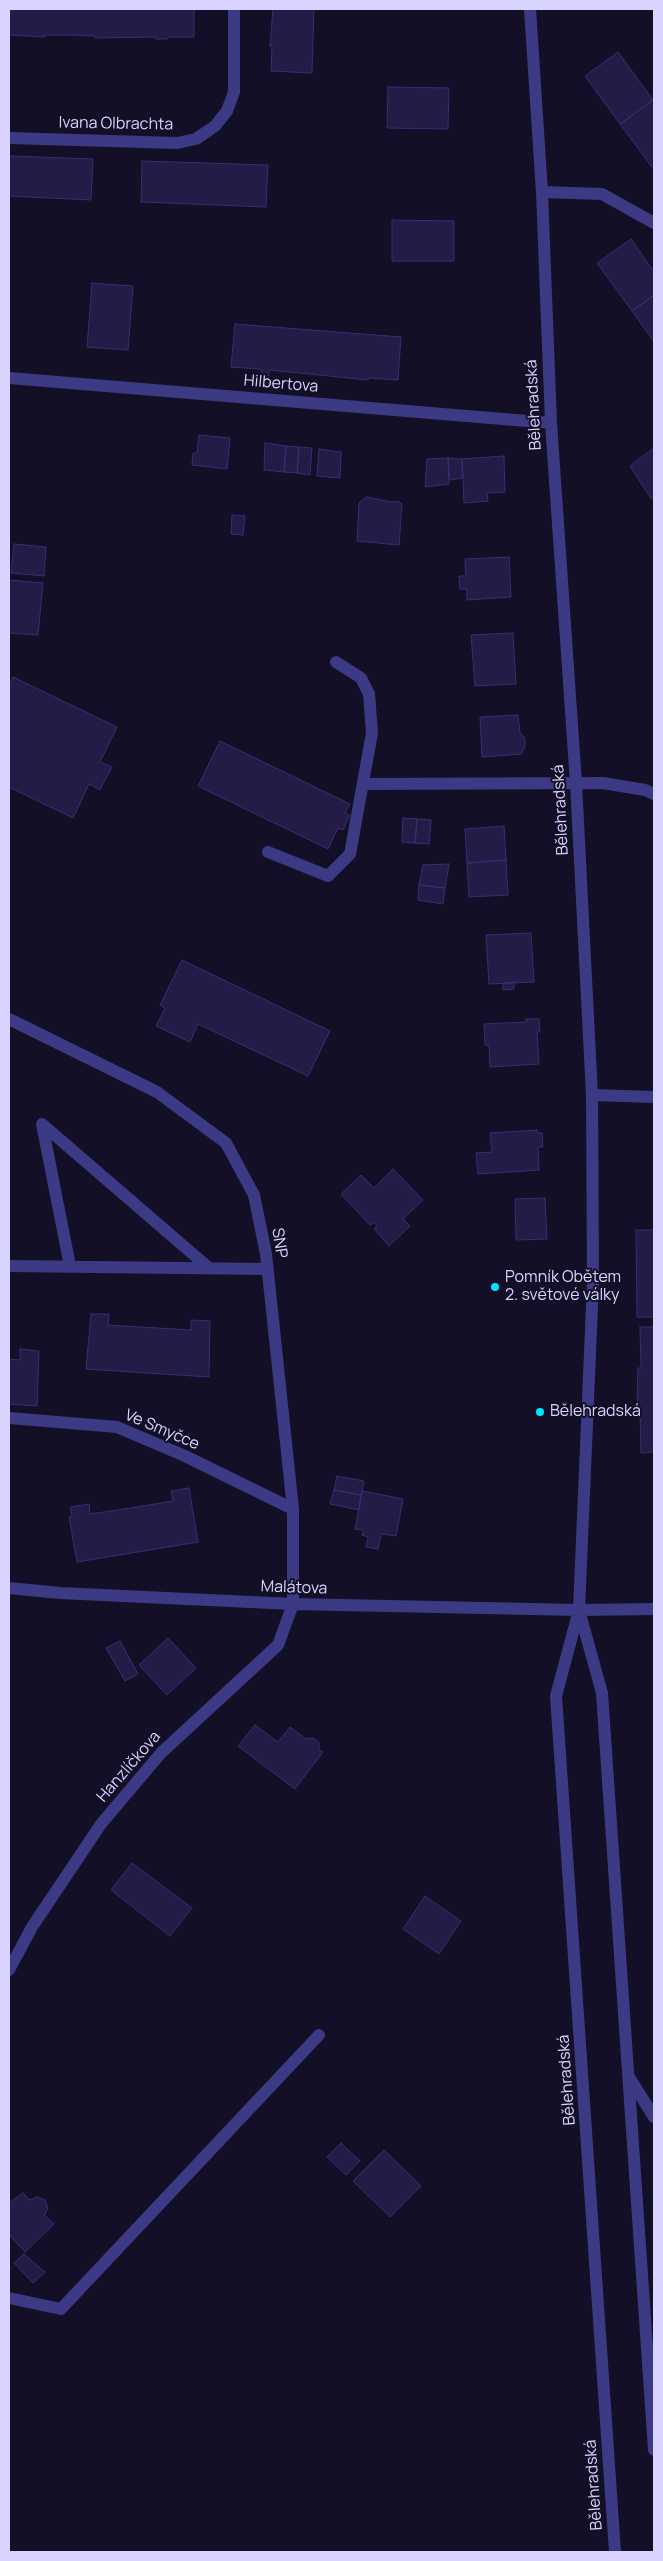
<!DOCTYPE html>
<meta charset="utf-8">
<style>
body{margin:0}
#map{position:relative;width:663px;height:2561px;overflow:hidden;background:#130f26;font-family:Manrope,sans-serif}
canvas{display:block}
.frame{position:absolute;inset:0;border:10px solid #d9d4ff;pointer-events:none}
</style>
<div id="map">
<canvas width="663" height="2561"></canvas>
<div class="frame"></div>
</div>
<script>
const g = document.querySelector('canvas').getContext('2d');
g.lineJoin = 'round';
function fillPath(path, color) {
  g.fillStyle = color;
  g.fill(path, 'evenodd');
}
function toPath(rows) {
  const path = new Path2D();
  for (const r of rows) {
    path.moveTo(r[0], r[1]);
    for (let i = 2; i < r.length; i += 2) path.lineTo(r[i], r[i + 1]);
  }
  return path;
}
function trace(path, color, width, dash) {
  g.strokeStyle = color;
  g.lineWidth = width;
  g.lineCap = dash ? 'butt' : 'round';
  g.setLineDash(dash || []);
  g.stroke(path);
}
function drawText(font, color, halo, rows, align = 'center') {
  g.font = font + ' Manrope,sans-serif';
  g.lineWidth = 4;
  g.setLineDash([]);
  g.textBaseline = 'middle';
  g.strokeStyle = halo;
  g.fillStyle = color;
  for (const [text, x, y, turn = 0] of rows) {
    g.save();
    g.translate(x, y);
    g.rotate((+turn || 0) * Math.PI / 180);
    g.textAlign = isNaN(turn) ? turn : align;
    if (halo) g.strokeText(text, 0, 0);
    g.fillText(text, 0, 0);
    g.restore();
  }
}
const building = toPath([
 [9,9,194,9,194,37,168,37,168,39,156,39,156,37,95,38,95,36,71,35,45,35,45,37,9,35,9,9],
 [273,9,314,9,312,73,271,71,272,46,270,46,273,9],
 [618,52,653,100,620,124,585,76,618,52],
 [388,87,449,88,448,129,387,128,388,87],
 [653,100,654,101,654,170,620,124,653,100],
 [9,156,93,159,91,200,9,196,9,156],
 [142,161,268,165,266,207,141,202,142,161],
 [392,220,454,221,454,261,392,261,392,220],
 [631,239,654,272,654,295,632,311,597,263,631,239],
 [92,283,133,286,128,350,87,347,92,283],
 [654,295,654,342,632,311,654,295],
 [235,324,401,337,398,380,369,378,368,380,270,370,268,378,262,377,262,371,259,369,231,367,235,324],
 [199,435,230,438,227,469,192,465,193,453,197,453,199,435],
 [265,443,286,446,284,472,264,470,265,443],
 [286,446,299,447,297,473,284,472,286,446],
 [299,447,312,448,310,475,297,473,299,447],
 [654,448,654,500,650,497,630,466,654,448],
 [319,449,341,452,340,478,317,476,319,449],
 [504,456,505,492,487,493,488,501,464,503,462,459,504,456],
 [448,458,449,484,425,487,427,459,448,458],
 [448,458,462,459,463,478,450,480,448,458],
 [366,497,392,502,398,501,402,504,399,545,357,541,359,503,366,497],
 [232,515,245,516,243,535,231,534,232,515],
 [14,544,46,547,44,576,11,573,14,544],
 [509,557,511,597,467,600,467,589,460,589,459,576,466,576,465,559,509,557],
 [9,580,43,583,38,635,9,633,9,580],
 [513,633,516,684,475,686,471,635,513,633],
 [13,677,117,727,100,762,112,767,100,790,89,784,73,818,9,787,9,686,13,677],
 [518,715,520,733,525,738,525,746,521,754,482,757,480,717,518,715],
 [220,741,350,804,345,813,350,815,343,830,338,828,328,849,198,786,220,741],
 [403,818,417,819,415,843,402,842,403,818],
 [417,819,431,820,429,844,415,843,417,819],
 [504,826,506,860,467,863,465,829,504,826],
 [506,860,508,895,469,897,467,863,506,860],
 [449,864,445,888,419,885,423,865,449,864],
 [419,885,445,888,443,904,418,900,419,885],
 [531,933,534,982,489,984,486,935,531,933],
 [182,960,330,1031,308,1076,198,1024,190,1042,156,1026,165,1008,160,1005,182,960],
 [514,982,514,989,503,990,503,983,514,982],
 [526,1019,539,1019,540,1032,537,1032,539,1064,490,1067,489,1045,485,1045,484,1024,526,1022,526,1019],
 [537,1130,537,1133,542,1133,543,1147,538,1147,539,1170,478,1174,476,1153,492,1152,490,1133,537,1130],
 [393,1169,423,1200,403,1219,410,1226,389,1246,374,1229,377,1226,374,1222,370,1225,341,1194,361,1175,374,1188,393,1169],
 [545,1198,547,1239,516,1240,515,1199,545,1198],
 [636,1230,654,1230,654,1317,637,1317,636,1230],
 [91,1314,109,1314,108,1325,191,1330,191,1320,210,1321,209,1377,86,1369,91,1314],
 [640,1327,654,1327,654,1452,641,1453,640,1411,637,1398,638,1368,641,1368,640,1327],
 [20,1349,39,1351,37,1406,9,1404,9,1359,20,1360,20,1349],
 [337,1476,364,1481,361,1495,334,1490,337,1476],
 [189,1488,198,1542,77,1562,69,1517,72,1517,70,1507,89,1504,90,1514,131,1508,173,1501,171,1491,189,1488],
 [334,1490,361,1495,359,1510,330,1504,334,1490],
 [362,1491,403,1499,396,1536,381,1534,378,1549,366,1547,368,1537,362,1535,363,1530,355,1529,362,1491],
 [168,1638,196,1668,167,1695,139,1665,168,1638],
 [120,1641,138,1674,125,1681,106,1648,120,1641],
 [255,1725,278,1742,290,1727,306,1739,313,1738,319,1743,319,1750,323,1752,295,1789,238,1746,255,1725],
 [132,1863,192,1908,170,1936,111,1890,132,1863],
 [425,1896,461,1921,439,1954,403,1929,425,1896],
 [341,2143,360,2161,346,2175,327,2157,341,2143],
 [384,2150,421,2186,390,2217,353,2181,384,2150],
 [23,2193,30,2200,37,2197,45,2200,48,2209,44,2215,54,2224,25,2252,9,2235,9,2203,23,2193],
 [24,2254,45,2272,33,2283,14,2263,24,2254]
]);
fillPath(building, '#241b47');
trace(building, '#3b2d73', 1);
trace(toPath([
 [530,9,542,192,551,423,576,783,592,1095,593,1283,579,1610,556,1696,615,2552],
 [9,138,177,143,196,139,215,126,227,111,234,92,234,9],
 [542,192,602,194,654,223],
 [9,378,551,423],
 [363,784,603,783,645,790,654,794],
 [268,852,328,876,350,854,372,733,369,694,361,678,336,662],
 [9,1019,157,1092,226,1143,254,1195,266,1254,293,1509,293,1604,278,1645,161,1753,101,1824,32,1927,9,1970],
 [592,1095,654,1097],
 [9,1266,267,1269],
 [70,1266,42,1124,209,1268],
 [9,1418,117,1427,185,1456,293,1509],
 [9,1588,60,1593,293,1604,579,1610,654,1609],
 [579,1610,602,1693,654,2450],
 [629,2077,654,2117],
 [9,2298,61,2309,319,2035]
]), '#3d3a85', 12);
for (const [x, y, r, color] of [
 [495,1287,5,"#00e5ff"],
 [540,1412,5,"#00e5ff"]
]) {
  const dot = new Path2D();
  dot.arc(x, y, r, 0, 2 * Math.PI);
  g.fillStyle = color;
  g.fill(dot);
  trace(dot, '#130f26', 2);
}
drawText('16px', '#d9d4ff', '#130f26', [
 ["Ivana Olbrachta",116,124,1],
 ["Hilbertova",281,384,5],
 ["Bělehradská",534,405,-93],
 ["Bělehradská",561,810,-93],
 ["SNP",279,1243,81],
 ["Ve Smyčce",162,1430,23],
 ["Malátova",294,1588,2],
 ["Hanzlíčkova",129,1767,-49],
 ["Bělehradská",567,2080,-94],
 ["Bělehradská",594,2485,-94]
]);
drawText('16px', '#d9d4ff', '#130f26', [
 ["Pomník Obětem",505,1278],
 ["2. světové války",505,1296],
 ["Bělehradská",550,1412]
], 'left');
</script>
